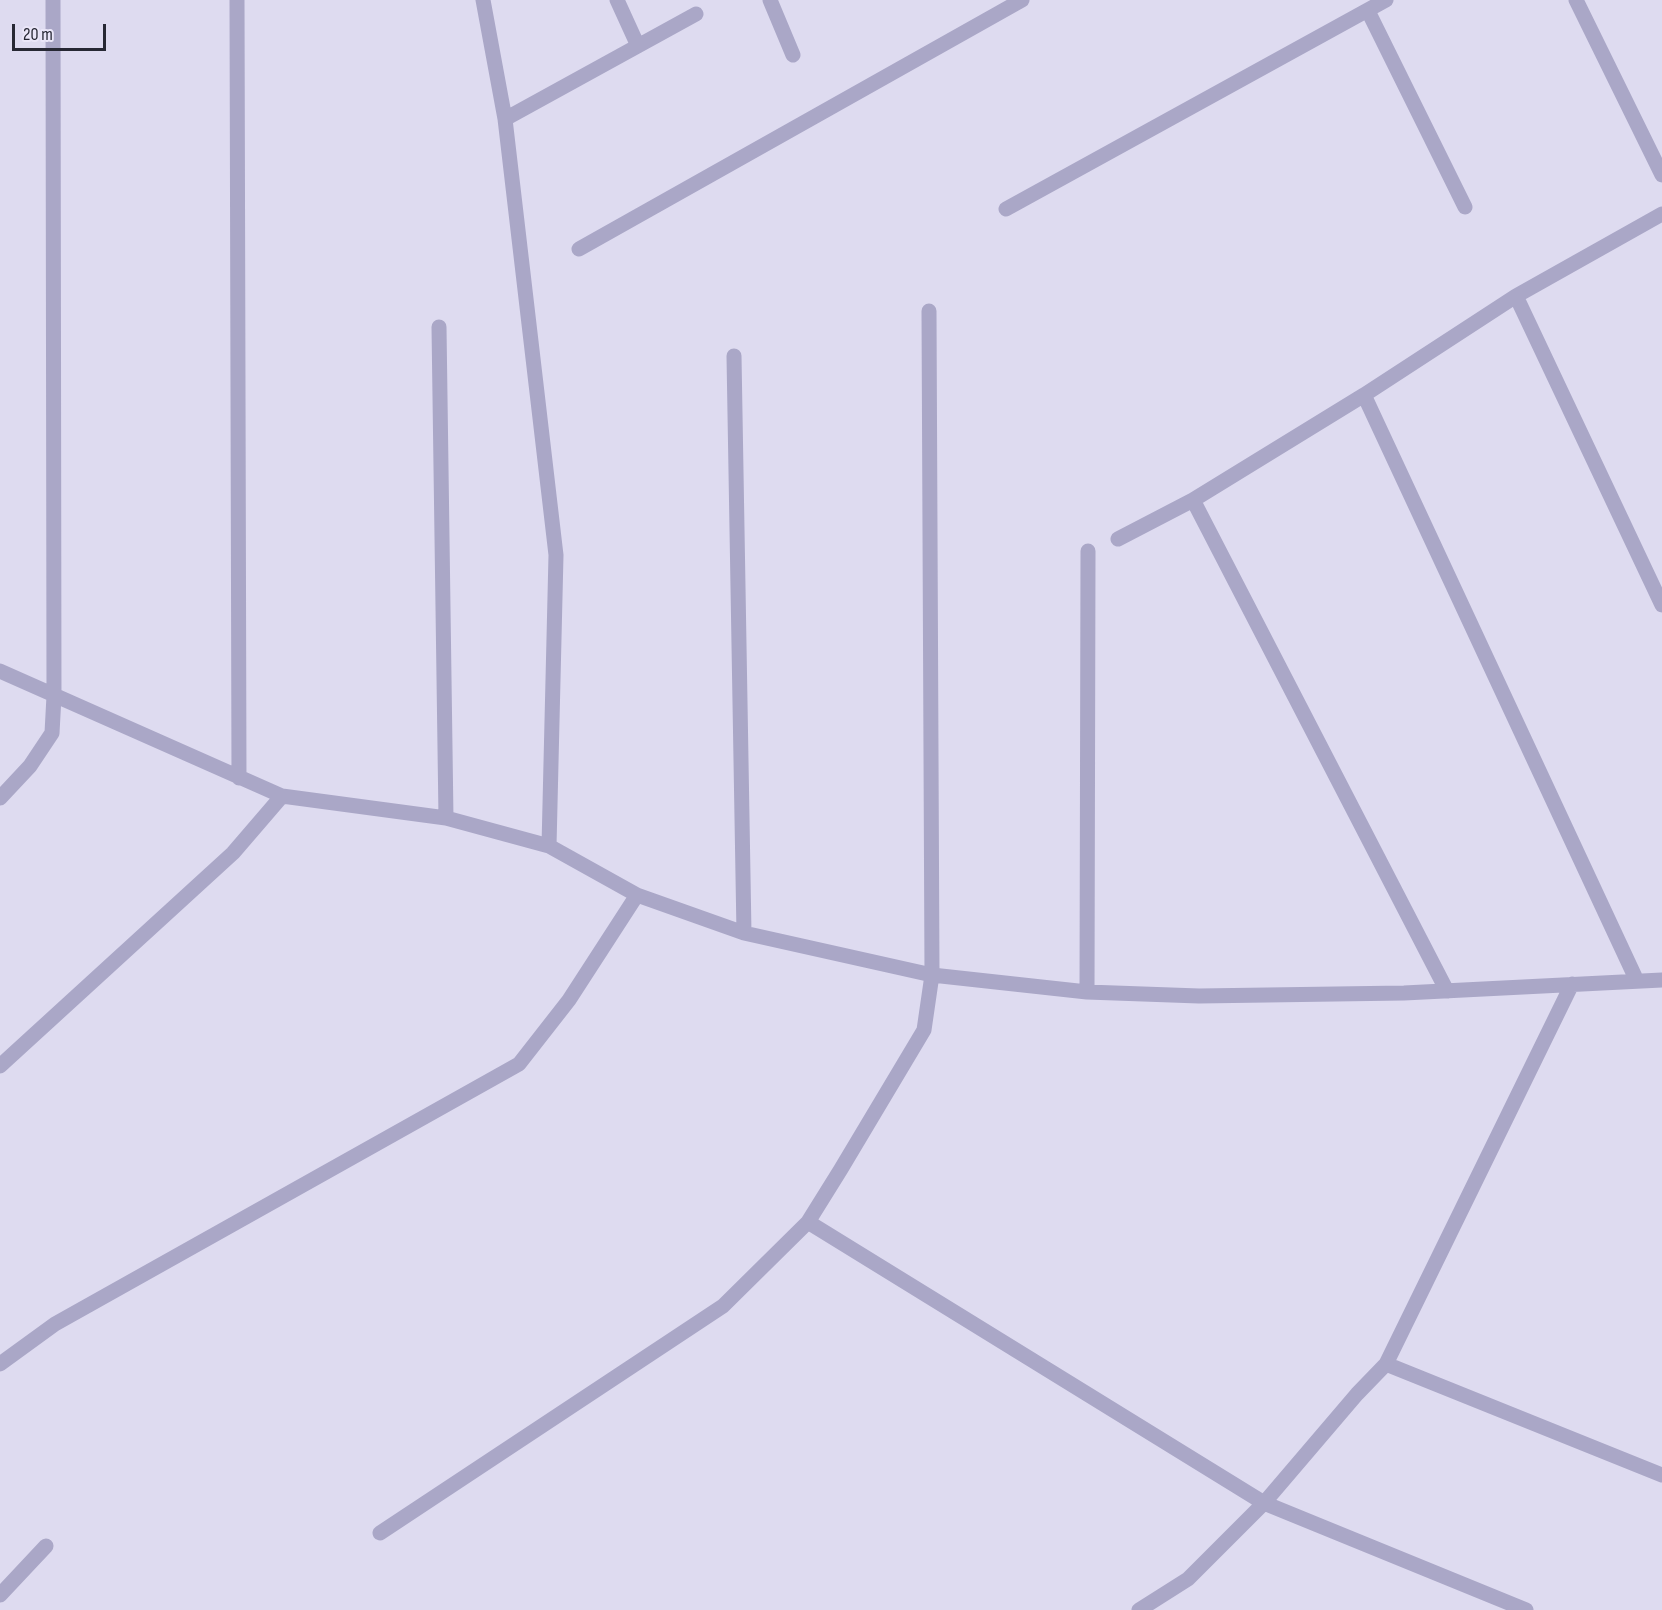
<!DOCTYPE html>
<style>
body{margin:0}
#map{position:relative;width:1662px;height:1610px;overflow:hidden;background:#dedbf0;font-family:"Sofia Sans Condensed",sans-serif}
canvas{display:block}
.scale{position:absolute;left:12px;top:24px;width:94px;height:27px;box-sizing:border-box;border:3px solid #272834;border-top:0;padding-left:8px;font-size:18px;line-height:21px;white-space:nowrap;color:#272834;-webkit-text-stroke:4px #eae6f8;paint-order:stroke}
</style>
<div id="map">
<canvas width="1662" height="1610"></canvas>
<div class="scale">20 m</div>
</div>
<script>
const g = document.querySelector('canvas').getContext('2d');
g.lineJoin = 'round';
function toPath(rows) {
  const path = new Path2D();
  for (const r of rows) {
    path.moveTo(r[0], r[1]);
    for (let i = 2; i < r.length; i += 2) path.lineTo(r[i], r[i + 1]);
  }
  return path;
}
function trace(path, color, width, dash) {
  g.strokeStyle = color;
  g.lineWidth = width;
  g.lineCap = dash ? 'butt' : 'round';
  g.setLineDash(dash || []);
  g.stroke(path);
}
trace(toPath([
 [237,0,239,778],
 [483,0,505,119,556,555,549,846],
 [617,0,638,46],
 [770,0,793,55],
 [1576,0,1662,175],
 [1368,11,1465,207],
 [505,119,696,14],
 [1006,209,1386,0],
 [579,249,1022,0],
 [1516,296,1662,605],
 [439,327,446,818],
 [734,356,744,933],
 [1364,395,1637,981],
 [1118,539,1193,500],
 [0,671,282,796,446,818,549,846,637,895,744,933,932,975,1087,992,1199,996,1404,993,1662,980],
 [0,798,30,766,52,733,54,696,53,0],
 [1447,991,1193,500,1364,395,1516,296,1662,214],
 [1087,992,1088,551],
 [0,1066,233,853,282,796],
 [808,1222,1264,1503,1526,1610],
 [0,1364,55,1324,519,1064,569,1000,637,895],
 [1386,1364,1662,1475],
 [380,1533,723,1306,808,1222,841,1169,924,1030,932,975,929,311],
 [0,1595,46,1546],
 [1139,1610,1188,1579,1264,1503,1357,1394,1386,1364,1572,984]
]), '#aaa7c7', 15);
</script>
